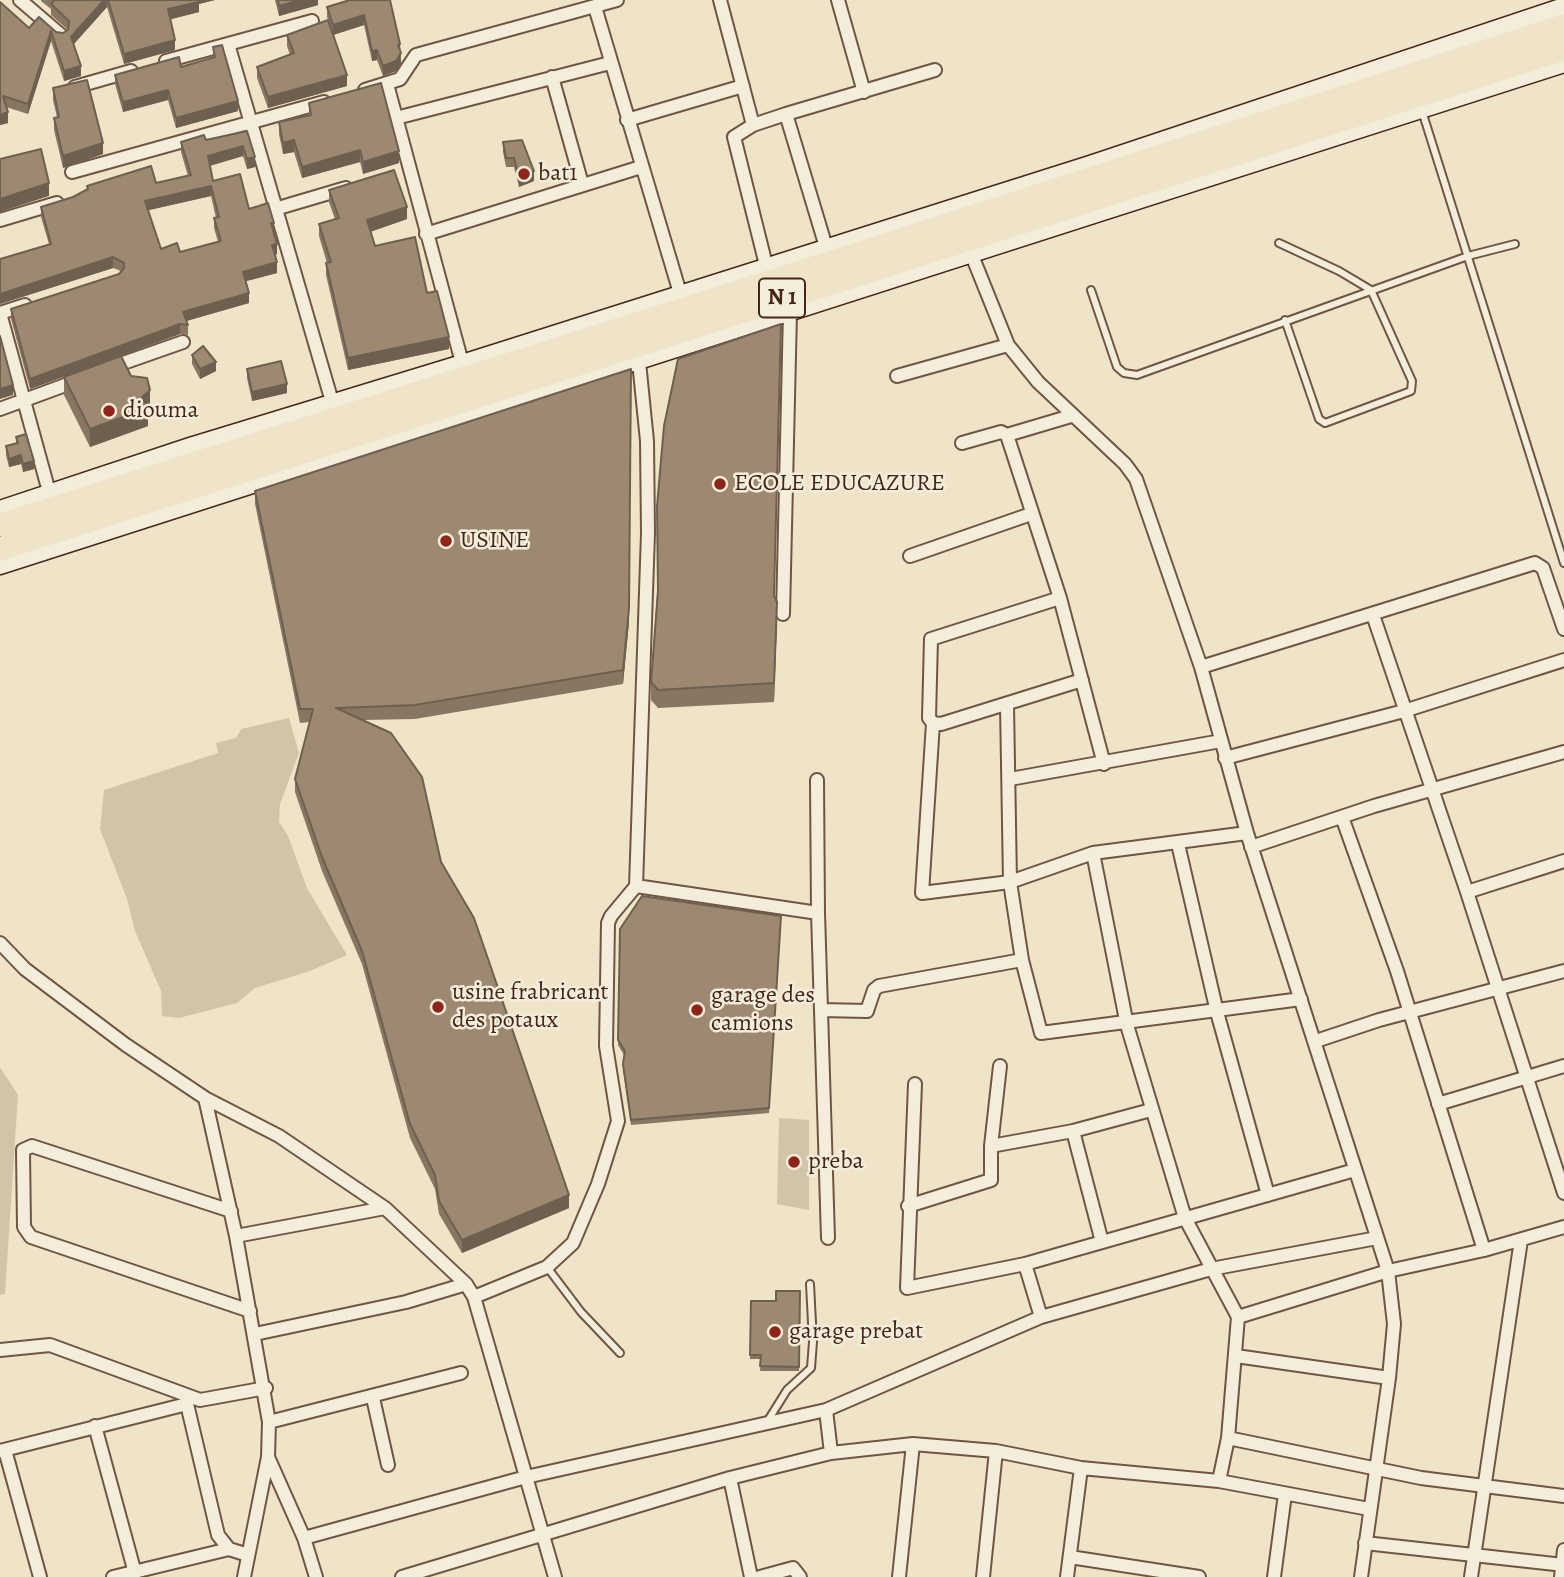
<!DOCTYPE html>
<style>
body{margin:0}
canvas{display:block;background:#efe4c7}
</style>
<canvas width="1564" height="1577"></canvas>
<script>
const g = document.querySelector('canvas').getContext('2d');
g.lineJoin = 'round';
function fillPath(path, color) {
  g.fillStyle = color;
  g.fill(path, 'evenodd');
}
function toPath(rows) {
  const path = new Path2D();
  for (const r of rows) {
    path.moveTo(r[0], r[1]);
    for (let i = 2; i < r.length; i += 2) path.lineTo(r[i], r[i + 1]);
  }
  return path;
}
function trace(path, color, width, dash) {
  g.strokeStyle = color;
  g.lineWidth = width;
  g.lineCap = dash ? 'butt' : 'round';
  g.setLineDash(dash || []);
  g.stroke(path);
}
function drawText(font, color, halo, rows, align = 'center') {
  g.font = font + ' Alegreya,serif';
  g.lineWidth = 5;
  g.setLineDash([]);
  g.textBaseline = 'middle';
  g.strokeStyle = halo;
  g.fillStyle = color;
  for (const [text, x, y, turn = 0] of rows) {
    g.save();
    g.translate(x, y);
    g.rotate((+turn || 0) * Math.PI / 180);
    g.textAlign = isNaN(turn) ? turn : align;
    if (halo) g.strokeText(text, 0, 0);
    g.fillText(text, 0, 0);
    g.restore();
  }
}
fillPath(toPath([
 [289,718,299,753,280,804,279,822,288,836,307,888,347,955,310,971,255,988,237,1003,179,1018,162,1016,161,991,135,931,127,899,100,829,104,790,218,753,216,743,236,738,241,729],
 [0,1067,18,1095,5,1294,0,1295],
 [779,1118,809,1120,809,1210,777,1204]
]), '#d2c4a9');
const lane = toPath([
 [1422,111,1564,563],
 [1279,243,1339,271,1371,290,1412,381,1411,391,1325,423,1319,419,1285,320],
 [1091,290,1117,367,1124,373,1137,375,1468,256,1515,244],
 [547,1267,581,1312,620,1353],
 [767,1422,787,1390,811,1368,813,1342,810,1284]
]);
const street = toPath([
 [20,0,61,35],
 [720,0,753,125],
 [838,0,864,92],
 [595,7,680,293],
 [228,44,312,21],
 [166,61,228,44,333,405],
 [552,77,582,184],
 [387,84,464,370],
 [75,87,131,71],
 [365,90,400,79,416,55,617,0],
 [786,114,826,247],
 [396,118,610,63],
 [627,120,743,86],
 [72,172,324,102],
 [275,209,346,188],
 [0,220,57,203],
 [426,234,641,167],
 [971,253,1008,345,1038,382,1125,464,1136,479,1201,667,1247,833,1388,1271,1394,1324,1389,1378,1361,1577],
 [766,265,734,137,753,125,786,114,935,70],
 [25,305,0,313,51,499],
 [109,368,183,342],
 [897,376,1008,345],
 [0,409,79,380],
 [1007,435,1060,598,1104,764],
 [962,443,1001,432,1007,435,1071,416],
 [910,556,1031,514],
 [1060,598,931,639,929,718,933,723,941,724,1082,680],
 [783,614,790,312],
 [1373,615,1467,892,1564,1193],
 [1201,667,1535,563,1543,568,1564,629],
 [1007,705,1010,882,1022,960,1041,1033,1301,999],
 [933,723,922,893,1010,882,1093,853,1247,833],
 [1225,758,1404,711,1564,660],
 [1010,779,1221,741],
 [817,780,818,913],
 [1342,817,1397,971,1484,1250],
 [1178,844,1217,1012,1268,1195],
 [1251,847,1374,806,1564,752],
 [1093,853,1127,1025,1185,1218,1238,1317],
 [636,886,818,913,828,1238],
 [1467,892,1564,861],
 [0,943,25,969,126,1045,205,1098,236,1236,269,1422,268,1457,244,1577],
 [821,1010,867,1011,874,990,879,986,1022,960],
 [1316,1041,1379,1020,1564,971],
 [915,1084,907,1288,1025,1264,1355,1170],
 [205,1098,279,1136,385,1208,466,1284,474,1297,555,1577],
 [1438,1104,1564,1066],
 [1073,1131,1102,1242],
 [991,1146,1073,1131,1151,1110],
 [908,1206,991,1180,991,1146,1000,1066],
 [231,1211,32,1146,23,1150,24,1227,31,1237,250,1311],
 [236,1236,385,1208],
 [1025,1264,1041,1317],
 [474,1297,547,1267,573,1243,598,1184,618,1121,606,1046,608,923,611,916,636,886,648,533,647,441,638,352],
 [255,1334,406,1302,466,1284],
 [0,1350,50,1345,200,1400,266,1388],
 [1236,1356,1389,1378],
 [373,1398,388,1465],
 [826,1410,831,1453],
 [269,1422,461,1373],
 [95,1426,135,1573],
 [1228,1438,1421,1478,1564,1496],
 [5,1450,40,1577],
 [0,1451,187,1404,218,1535,229,1549],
 [268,1457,304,1538,316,1577],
 [730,1478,751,1577],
 [1219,1481,1228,1438,1238,1317,1388,1271,1484,1250,1564,1227],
 [304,1538,526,1477,826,1410,1041,1317,1211,1269,1377,1238],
 [1365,1543,1564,1565],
 [1070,1557,1199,1577],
 [113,1577,229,1549,248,1555],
 [402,1577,730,1478,831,1453,913,1444,996,1451,1081,1468,1219,1481,1369,1509],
 [760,1577,793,1568,800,1577],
 [899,1577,913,1444],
 [983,1577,996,1451],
 [1067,1577,1081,1468],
 [1274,1577,1285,1494],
 [1471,1577,1521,1240],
 [1561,1577,1564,1550]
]);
const secondary = toPath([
 [0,510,193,446,462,364,1090,165,1564,7],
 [0,565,1564,63]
]);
const highway = toPath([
 [0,525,801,272,1564,26],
 [0,549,1564,49]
]);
trace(lane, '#705642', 10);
trace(street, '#705642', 16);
trace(secondary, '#452616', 21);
trace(highway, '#452616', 26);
trace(lane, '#f5eddb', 6);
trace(street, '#f5eddb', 12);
trace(secondary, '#f5eddb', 18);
trace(highway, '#efe4c7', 23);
fillPath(toPath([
 [41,0,215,0,199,4,199,12,171,19,175,50,124,64,107,7,74,44,81,76,64,81,51,41,28,114,6,107,8,123,0,125,0,2,29,28,63,33,68,30,51,15,51,9,41,1],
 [275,0,318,0,318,5,279,16],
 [350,0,400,44,401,63,396,71,383,76,377,60,372,61,364,25,333,35,327,17,327,7],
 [287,35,347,86,268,108,257,78,257,67,290,55,287,46],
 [213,47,238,111,176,128,168,100,123,112,115,84,115,75,181,67,213,58],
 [53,88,103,154,63,168,54,130,54,118,57,117,53,100],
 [309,103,399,163,363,174,360,162,302,178,294,152,283,154,279,134,279,122,309,116],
 [247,131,255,167,247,169,243,156,210,166,213,181,249,209,274,233,277,254,275,255,277,273,246,281,249,303,186,321,188,325,188,335,180,334,30,389,11,319,11,309,119,274,121,271,113,268,0,304,0,259,49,244,41,217,41,207,73,197,87,189,87,186,156,183,188,176,181,152,181,142,206,140],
 [211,196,216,218,214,218,214,228,218,242,180,252,161,249,148,210],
 [503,142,534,181,519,187,514,167,506,167,503,152],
 [329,190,407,219,370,232,375,246,427,293,449,349,348,370,326,275,326,263,327,263,319,236,319,224,335,219,329,202],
 [192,355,216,371,200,379,192,364],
 [247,369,287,393,252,401,247,378],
 [131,376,150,408,148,410,148,426,90,447,64,395,64,377],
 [16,437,34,469,23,472,21,464,9,467,6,455,6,446,16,444],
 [255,491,629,622,623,684,415,719,363,720,441,862,569,1208,462,1253,439,1214,435,1189,410,1138,362,964,322,871,295,792,295,779,310,722,300,723,255,504],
 [657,593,775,597,777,620,774,702,658,708,651,700,651,682],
 [781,916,769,1113,631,1125,623,1069,624,1055,618,1045,620,929],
 [800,1291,799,1371,760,1371,761,1359,750,1359,751,1301,776,1301]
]), '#877662');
fillPath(toPath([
 [104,0,107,0,107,7,71,47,71,37],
 [198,0,215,0,199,4,199,12,168,20,168,9],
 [300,0,318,0,318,5,279,16,279,6],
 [364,15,364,25,333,35,333,25],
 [51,31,51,41,28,114,28,104],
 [175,40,175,50,124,64,124,54],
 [400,44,401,63,396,71,383,76,383,66,398,45],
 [377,50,377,60,372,61,372,51],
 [81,66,81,76,64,81,64,71],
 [347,75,347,86,268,108,268,97],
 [168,90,168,100,123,112,123,102],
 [238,101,238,111,176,128,176,118],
 [8,112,8,123,0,125,0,115],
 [294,140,294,152,283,154,283,143],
 [103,143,103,154,63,168,63,156],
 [243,146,243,156,208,166,208,156],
 [360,150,360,162,302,178,302,167],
 [399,151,399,163,363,174,363,162],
 [255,157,255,167,247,169,247,159],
 [534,171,534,181,519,187,519,178],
 [49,183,49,196,0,212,0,199],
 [211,186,211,196,145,211,145,201],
 [407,207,407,219,367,233,367,220],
 [277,244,277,254,272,256,272,245],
 [113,257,113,268,0,304,0,294],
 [277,262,277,273,243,282,243,272],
 [249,293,249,303,183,322,183,312],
 [180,324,180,334,30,389,30,379],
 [449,337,449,349,348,370,348,358],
 [216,362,216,371,200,379,200,369],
 [631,369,629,622,623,684,623,670],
 [287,384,287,393,252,401,252,392],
 [13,385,13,395,0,399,0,389],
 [150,390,150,408,148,410,148,426,90,447,90,429,142,397],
 [21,455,21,464,9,467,9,459],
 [34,461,34,469,23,472,23,464],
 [777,602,777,620,774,702,774,683],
 [569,1195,569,1208,462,1253,462,1240]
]), '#6e6050');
const building = toPath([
 [53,0,104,0,71,37,81,66,64,71,51,31,28,104,3,96,8,112,0,115,0,2,29,28,39,17,56,32,63,33,68,30,69,21,51,4,54,1,53,0],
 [108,0,199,0,199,2,168,9,175,40,124,54,108,0],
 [278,0,300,0,279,6,278,0],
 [350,0,390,0,400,44,398,45,401,53,396,61,383,66,377,50,372,51,364,15,333,25,327,7,350,0],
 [328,20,347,75,268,97,257,67,294,53,287,35,328,20],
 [222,45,238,101,176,118,168,90,123,102,115,75,179,57,181,67,215,57,213,47,222,45],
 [87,80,103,143,63,156,54,118,59,117,53,88,87,80],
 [381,83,399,151,363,162,360,150,302,167,294,140,283,143,279,122,311,115,309,103,381,83],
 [247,131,255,157,247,159,243,146,208,156,213,181,240,174,249,209,268,203,274,223,271,223,277,244,272,245,277,262,243,272,249,293,183,312,188,325,180,324,30,379,11,309,119,274,124,268,124,263,113,257,0,294,0,259,51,244,41,207,73,197,88,189,87,186,151,166,156,183,191,175,181,142,204,135,206,140,247,131],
 [211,186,219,217,214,218,221,241,180,252,177,243,161,249,145,201,211,186],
 [522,140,534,171,519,178,514,158,506,158,503,142,522,140],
 [41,149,49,183,0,199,0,159,41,149],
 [394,170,407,207,367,220,375,246,415,237,427,293,437,291,449,337,348,358,326,263,331,262,319,224,339,218,329,190,394,170],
 [781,324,774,596,777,602,774,683,658,690,651,682,658,591,657,506,664,426,678,359,781,324],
 [0,336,13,385,0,389,0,336],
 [203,346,216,362,200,369,192,355,203,346],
 [121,356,131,376,147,378,150,390,142,397,148,408,90,429,64,377,121,356],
 [281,361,287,384,252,392,247,369,281,361],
 [631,369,629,608,623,670,415,705,336,708,391,733,422,777,441,862,474,918,569,1195,462,1240,439,1201,435,1175,410,1124,362,951,322,857,295,779,313,709,300,709,255,491,631,369],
 [26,434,34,461,23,464,21,455,9,459,6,446,18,443,16,437,26,434],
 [642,896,781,916,769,1108,631,1120,623,1064,625,1051,618,1040,620,929,642,896],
 [776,1291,800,1291,799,1367,760,1366,761,1355,750,1355,751,1301,776,1301,776,1291]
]);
fillPath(building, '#9d8972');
trace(building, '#6e6050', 2);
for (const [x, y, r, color] of [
 [524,174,7,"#8f2418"],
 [109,411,7,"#8f2418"],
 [720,484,7,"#8f2418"],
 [446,541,7,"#8f2418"],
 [438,1007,7,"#8f2418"],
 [697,1010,7,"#8f2418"],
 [794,1162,7,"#8f2418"],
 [775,1332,7,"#8f2418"]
]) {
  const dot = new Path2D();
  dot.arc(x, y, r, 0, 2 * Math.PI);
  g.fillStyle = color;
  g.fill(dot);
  trace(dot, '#f5eddb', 2.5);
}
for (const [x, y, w] of [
 [782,298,46]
]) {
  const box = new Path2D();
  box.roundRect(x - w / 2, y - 19.5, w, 39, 5);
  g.fillStyle = '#f5eddb';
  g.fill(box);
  trace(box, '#452616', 2);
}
drawText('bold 23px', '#452616', null, [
 ["N 1",782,298]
]);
drawText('24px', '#452616', '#f5eddb', [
 ["bat1",538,174],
 ["diouma",123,411],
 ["ECOLE EDUCAZURE",734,484],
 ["USINE",460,541],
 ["usine frabricant",452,993],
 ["des potaux",452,1021],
 ["garage des",711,996],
 ["camions",711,1024],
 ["preba",808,1162],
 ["garage prebat",789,1332]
], 'left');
</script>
